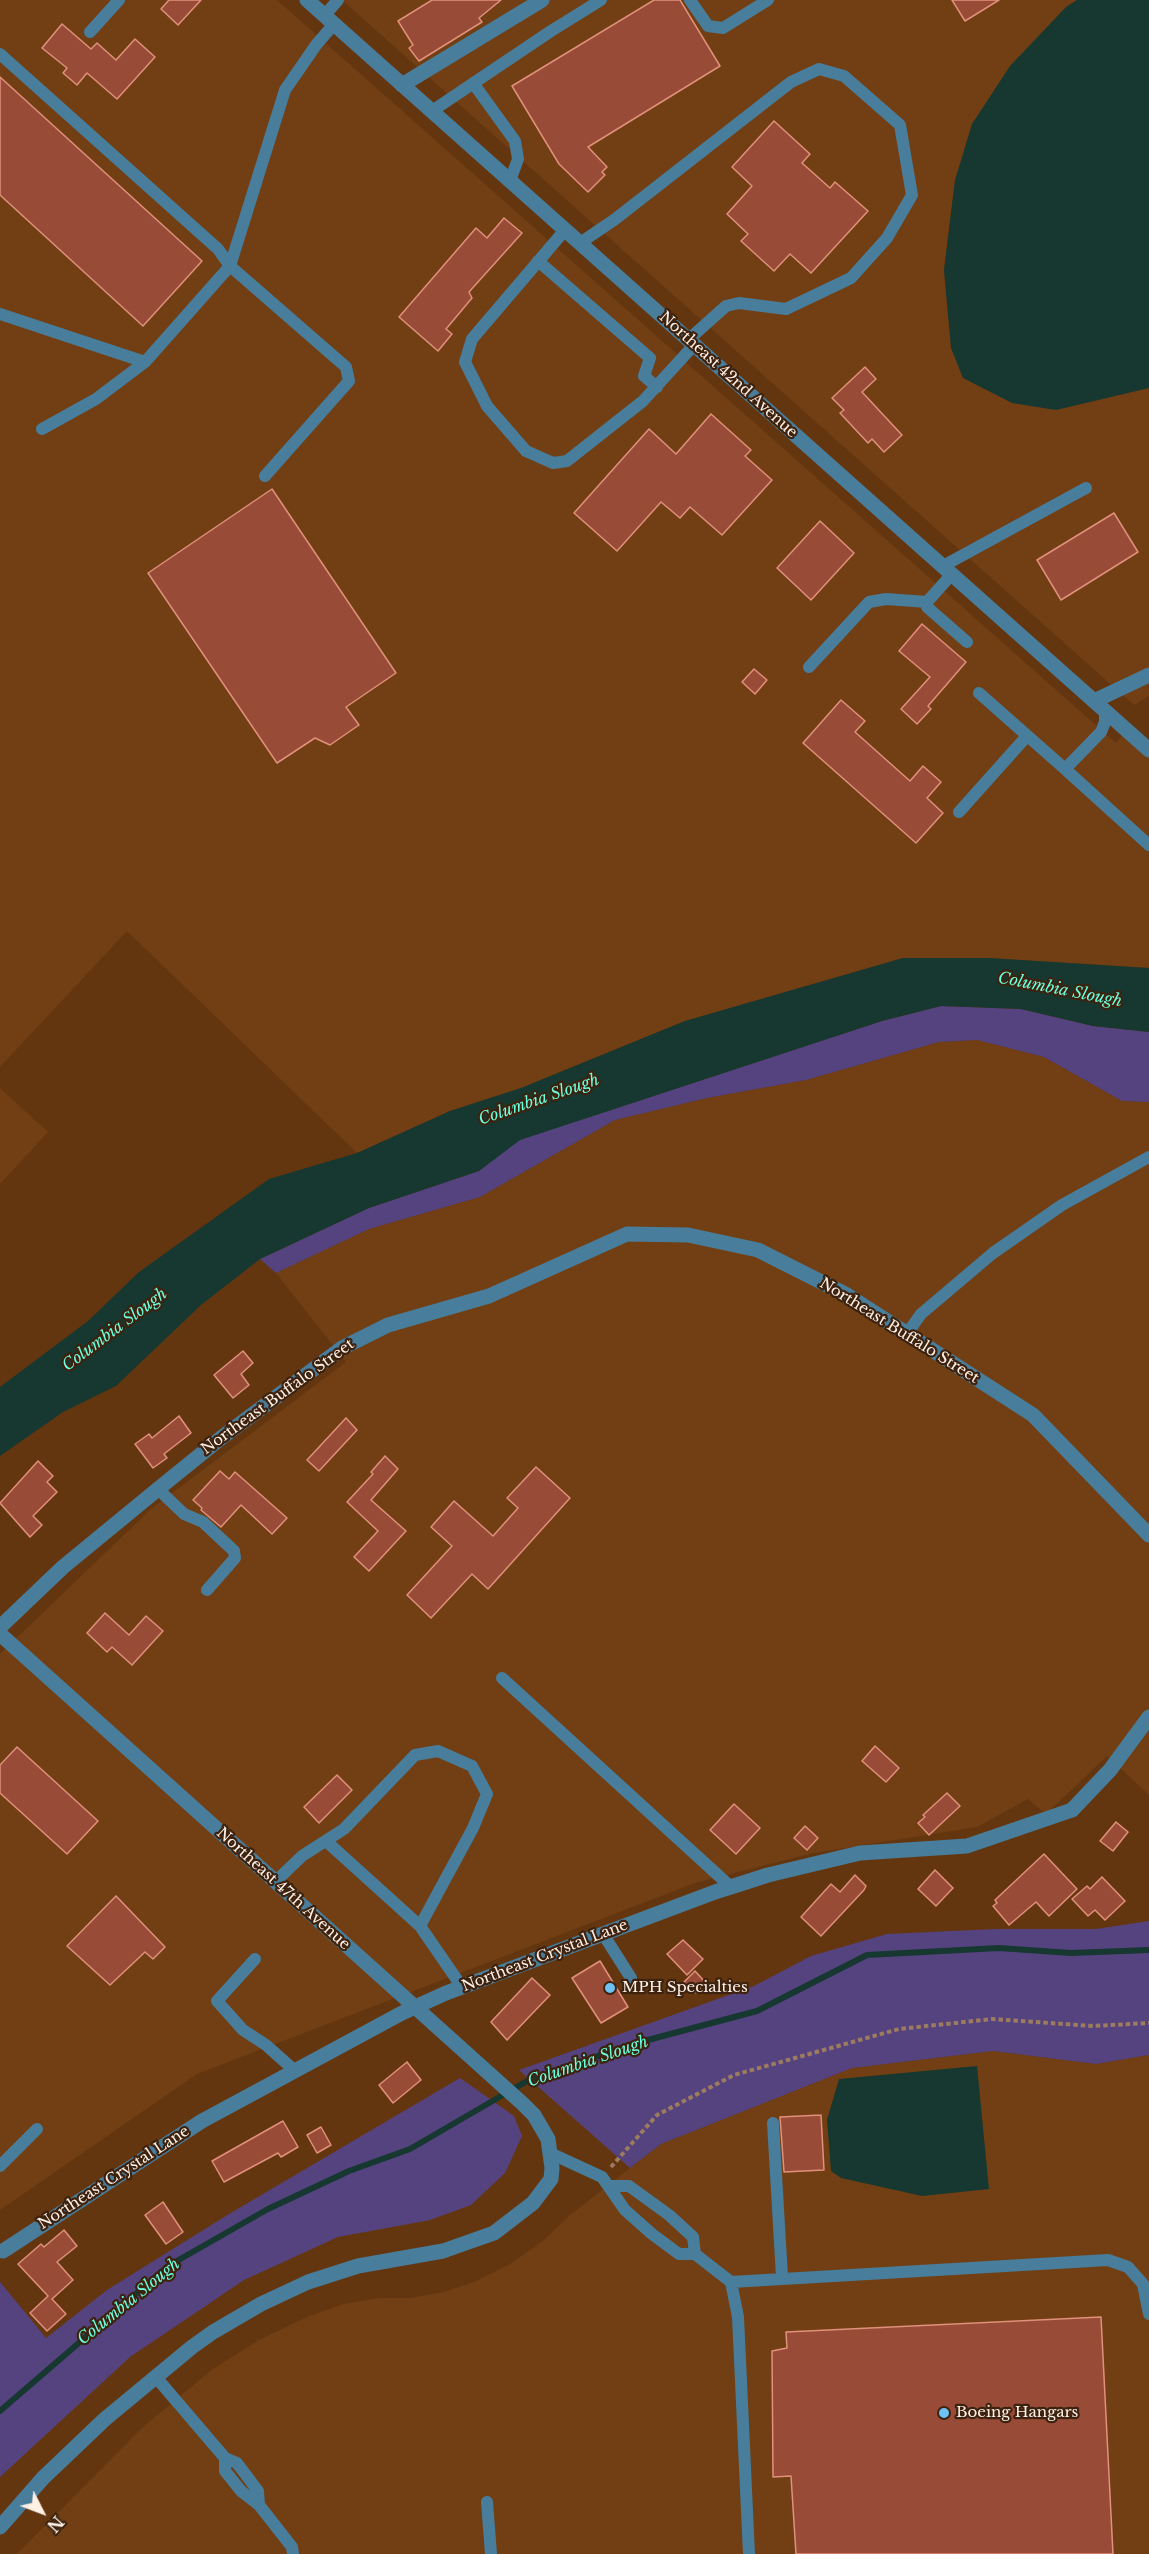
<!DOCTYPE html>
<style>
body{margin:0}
#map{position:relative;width:1149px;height:2554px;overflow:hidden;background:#643610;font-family:"Libre Baskerville",serif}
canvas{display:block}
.north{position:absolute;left:12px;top:2482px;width:60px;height:60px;-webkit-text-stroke:4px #3d230f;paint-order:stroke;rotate:132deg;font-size:16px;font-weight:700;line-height:24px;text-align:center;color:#fff0e6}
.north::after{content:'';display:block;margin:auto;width:21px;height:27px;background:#fff0e6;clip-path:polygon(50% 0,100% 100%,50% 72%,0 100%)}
</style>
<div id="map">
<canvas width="1149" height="2554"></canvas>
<div class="north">N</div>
</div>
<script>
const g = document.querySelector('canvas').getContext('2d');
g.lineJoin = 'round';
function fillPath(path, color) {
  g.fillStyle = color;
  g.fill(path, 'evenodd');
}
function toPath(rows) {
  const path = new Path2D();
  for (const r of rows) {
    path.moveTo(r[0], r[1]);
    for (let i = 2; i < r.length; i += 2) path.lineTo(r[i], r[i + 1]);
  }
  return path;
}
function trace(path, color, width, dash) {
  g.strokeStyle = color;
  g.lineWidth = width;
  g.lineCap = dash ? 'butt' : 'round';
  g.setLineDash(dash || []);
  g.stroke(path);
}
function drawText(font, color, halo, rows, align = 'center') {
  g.font = font + ' "Libre Baskerville",serif';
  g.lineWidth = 4.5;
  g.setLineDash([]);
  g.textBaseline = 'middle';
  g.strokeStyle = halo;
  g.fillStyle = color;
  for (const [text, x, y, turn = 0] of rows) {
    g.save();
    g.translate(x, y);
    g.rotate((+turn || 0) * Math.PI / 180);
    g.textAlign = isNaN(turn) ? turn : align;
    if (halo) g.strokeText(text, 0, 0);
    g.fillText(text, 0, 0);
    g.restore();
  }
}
fillPath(toPath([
 [0,0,277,0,1116,743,1128,729,1149,748,1149,968,989,958,903,958,685,1021,521,1088,450,1111,357,1153,127,931,0,1067],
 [342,0,1077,0,1066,8,955,180,944,270,949,326,963,378,1149,388,1149,696,1134,705],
 [977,1040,1044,1057,1122,1101,1149,1102,1149,1795,1107,1756,1046,1814,1028,1799,977,1827,813,1853,695,1883,197,2074,0,2210,0,1654,151,1509,346,1362,276,1273,369,1229,480,1197,615,1120,707,1098,806,1080,939,1042],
 [0,1088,48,1132,0,1184],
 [993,2051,1096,2064,1149,2055,1149,2554,17,2554,142,2428,213,2369,259,2340,307,2317,344,2304,378,2298,411,2298,444,2292,474,2282,510,2264,543,2241,570,2215,661,2144,852,2068]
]), '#713f13');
fillPath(toPath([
 [941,1006,1021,1009,1093,1026,1149,1032,1149,1102,1122,1101,1044,1057,977,1040,939,1042,806,1080,707,1098,615,1120,480,1197,369,1229,276,1273,260,1259,369,1208,479,1171,519,1140,882,1021],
 [1149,1921,1149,2055,1096,2064,993,2051,852,2068,661,2144,630,2168,519,2070,754,1986,811,1956,887,1934,996,1929,1096,1929],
 [460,2078,514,2116,522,2136,505,2173,471,2205,430,2220,338,2237,244,2280,130,2357,0,2477,0,2282,46,2338,107,2290,229,2214]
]), '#554380');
fillPath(toPath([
 [1077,0,1149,0,1149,388,1056,410,1012,403,963,378,951,348,944,270,955,180,972,124,1010,66,1066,7],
 [903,958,989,958,1149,968,1149,1032,1093,1026,1021,1009,941,1006,882,1021,520,1140,479,1171,369,1208,260,1259,201,1305,116,1386,63,1412,0,1456,0,1387,88,1321,139,1272,269,1179,357,1153,450,1111,521,1088,685,1021],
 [977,2066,989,2189,922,2196,841,2178,831,2171,827,2120,839,2079]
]), '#163830');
trace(toPath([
 [0,2411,168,2266,268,2209,349,2171,410,2149,527,2081,629,2045,757,2011,867,1955,999,1948,1071,1953,1149,1950]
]), '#163830', 6);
const building = toPath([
 [169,0,201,0,178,25,161,9,169,0],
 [432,0,501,0,479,18,482,22,419,61,409,48,413,45,398,21,432,0],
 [654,0,680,0,720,66,588,147,607,167,602,172,605,175,588,192,559,164,512,86,654,0],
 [952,0,999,0,965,21,952,0],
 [62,24,91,49,97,43,116,60,135,39,155,57,117,99,87,73,77,85,63,73,67,68,42,48,62,24],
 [0,77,202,261,143,326,0,195,0,77],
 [774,121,810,154,802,163,830,188,835,182,868,211,811,273,790,254,774,271,741,241,748,234,727,214,752,186,732,167,774,121],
 [504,218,522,233,469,292,472,298,446,329,452,334,438,351,399,317,476,228,487,238,504,218],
 [865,367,876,379,862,392,902,435,884,452,872,439,868,443,840,413,844,410,832,398,865,367],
 [711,414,751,450,745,456,772,480,722,535,690,507,680,518,661,502,617,551,574,513,649,429,676,454,711,414],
 [272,489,396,673,346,707,359,725,330,745,315,738,277,763,148,573,272,489],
 [1114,513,1138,552,1061,600,1037,560,1114,513],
 [820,521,854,553,811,600,777,568,820,521],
 [922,624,966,662,928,706,931,709,917,724,901,709,930,677,899,651,922,624],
 [754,669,767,680,755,694,742,682,754,669],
 [841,700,865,721,855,732,910,781,923,766,941,782,927,798,943,813,916,843,803,743,841,700],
 [243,1351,253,1363,241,1374,249,1385,233,1398,214,1375,243,1351],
 [179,1416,191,1433,164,1454,167,1458,153,1468,135,1444,149,1434,152,1438,179,1416],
 [346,1418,357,1430,319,1471,307,1460,346,1418],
 [385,1456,398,1469,371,1500,406,1531,369,1571,354,1557,378,1531,347,1502,373,1474,371,1472,385,1456],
 [38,1461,53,1476,47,1482,57,1492,33,1516,42,1525,30,1537,0,1503,38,1461],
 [536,1467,570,1498,488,1589,472,1574,431,1618,407,1595,452,1546,431,1527,454,1501,493,1536,518,1508,507,1498,536,1467],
 [220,1471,229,1479,235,1472,287,1518,272,1534,241,1505,221,1527,201,1510,202,1508,193,1500,220,1471],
 [105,1613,129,1635,146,1616,163,1631,132,1665,112,1647,107,1652,87,1633,105,1613],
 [875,1746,899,1768,886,1782,862,1761,875,1746],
 [17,1747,98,1821,67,1854,0,1793,0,1765,17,1747],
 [337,1775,352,1790,319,1823,304,1807,337,1775],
 [947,1793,960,1806,929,1835,918,1823,925,1817,923,1815,947,1793],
 [734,1804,760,1828,736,1854,710,1830,734,1804],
 [1116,1822,1128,1832,1113,1851,1100,1841,1116,1822],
 [805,1826,818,1838,807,1850,794,1838,805,1826],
 [1044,1854,1077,1889,1049,1916,1036,1902,1009,1925,993,1906,997,1903,995,1900,1044,1854],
 [935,1870,953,1888,936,1906,918,1889,935,1870],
 [855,1875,866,1886,864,1890,821,1936,801,1917,831,1884,840,1892,855,1875],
 [1102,1877,1125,1901,1105,1920,1095,1910,1088,1916,1072,1899,1087,1886,1090,1889,1102,1877],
 [116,1896,165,1947,153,1959,145,1952,110,1985,67,1946,116,1896],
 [683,1940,703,1959,687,1975,667,1954,683,1940],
 [600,1961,628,2007,601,2023,572,1978,600,1961],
 [695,1971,706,1983,696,1993,684,1982,695,1971],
 [532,1978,550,1995,507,2040,491,2022,532,1978],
 [407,2062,421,2080,393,2103,379,2085,407,2062],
 [821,2115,824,2170,784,2172,780,2117,821,2115],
 [283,2121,298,2147,281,2157,278,2153,224,2182,212,2161,283,2121],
 [321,2127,331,2145,317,2153,307,2135,321,2127],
 [163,2202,183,2232,166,2244,145,2215,163,2202],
 [64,2230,77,2246,57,2262,73,2280,52,2299,66,2314,47,2331,30,2313,48,2296,18,2264,41,2244,44,2247,64,2230],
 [1101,2317,1113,2554,796,2554,791,2476,773,2477,772,2351,787,2348,786,2332,1101,2317]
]);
fillPath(building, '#984c38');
trace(building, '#e1907b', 1.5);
trace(toPath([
 [611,2167,657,2115,734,2075,899,2029,992,2019,1093,2026,1149,2023]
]), '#9d7b5f', 4, [4.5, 3]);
trace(toPath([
 [690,0,708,26,723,28,768,0],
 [324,16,338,0],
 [90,32,119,0],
 [0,54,218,249,230,266,346,367,349,381,265,476],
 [473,83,515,141,518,159,510,181],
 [432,111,551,31,601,0],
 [565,230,472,339,465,362,487,406,526,451,553,463,567,461,643,401,694,345],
 [580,243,614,220,791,82,819,69,844,76,900,125,912,195,887,238,851,278,786,309,739,303,726,306,688,340],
 [538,261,650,358,644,376,657,387],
 [0,314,145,362],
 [42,429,96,399,145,362,230,266,285,90,316,45,334,24],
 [943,566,1086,488],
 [952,574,927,602,927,607,967,642],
 [809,667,869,602,886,599,927,602],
 [979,693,1065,769,1101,732,1105,722,1105,710],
 [1065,769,1149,845],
 [959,812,1027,736],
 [906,1335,921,1314,993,1253,1062,1205,1149,1157],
 [158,1489,184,1514,203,1522,234,1551,235,1558,207,1590],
 [502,1678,731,1887],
 [326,1841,420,1926,462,1987],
 [275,1882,302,1856,344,1829,415,1755,438,1751,472,1766,487,1794,473,1828,420,1926],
 [603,1934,631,1978],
 [255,1959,217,2001,243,2030,266,2045,294,2070],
 [773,2123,782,2277],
 [552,2154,602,2177,625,2210,652,2234,679,2254,695,2254,731,2282,738,2317,749,2554],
 [0,2166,37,2129],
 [610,2186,629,2186,669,2215,693,2237,695,2254],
 [731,2282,1108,2260,1128,2267,1143,2284,1149,2314],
 [155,2376,225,2458,237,2463,258,2491,259,2505],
 [225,2458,225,2471,241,2491,259,2505,292,2547,293,2554],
 [487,2502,491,2554]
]), '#487d9c', 12);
trace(toPath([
 [307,0,1149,750],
 [402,85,542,0],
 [1094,701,1149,675],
 [0,1627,63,1567,158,1489,221,1438,342,1348,388,1325,489,1296,627,1234,688,1235,758,1250,847,1295,1033,1415,1149,1535],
 [3,2251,202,2121,402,2013,446,1993,715,1892,768,1875,860,1853,967,1846,1072,1810,1110,1770,1149,1717]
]), '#487d9c', 15);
trace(toPath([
 [0,1634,523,2104,534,2115,548,2139,552,2168,551,2179,533,2203,494,2233,443,2251,358,2266,308,2282,261,2304,213,2332,192,2347,105,2419,43,2478,0,2527]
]), '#487d9c', 15);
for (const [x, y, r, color] of [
 [610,1988,6,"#6ec2f3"],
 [944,2413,6,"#6ec2f3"]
]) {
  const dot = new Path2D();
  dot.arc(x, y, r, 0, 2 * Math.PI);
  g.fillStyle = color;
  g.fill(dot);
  trace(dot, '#3d230f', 2);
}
drawText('15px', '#fff0e6', '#3d230f', [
 ["Northeast 42nd Avenue",728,375,42],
 ["Northeast Buffalo Street",899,1331,32],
 ["Northeast Buffalo Street",278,1397,-36],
 ["Northeast 47th Avenue",283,1889,42],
 ["Northeast Crystal Lane",545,1956,-21],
 ["Northeast Crystal Lane",114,2178,-33]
]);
drawText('15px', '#fff0e6', '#3d230f', [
 ["MPH Specialties",622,1988],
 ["Boeing Hangars",956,2413]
], 'left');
drawText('italic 16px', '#69fedd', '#3d230f', [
 ["Columbia Slough",1060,990,11],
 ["Columbia Slough",539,1100,-19],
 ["Columbia Slough",115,1330,-37],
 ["Columbia Slough",588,2062,-19],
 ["Columbia Slough",129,2302,-39]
]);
</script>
